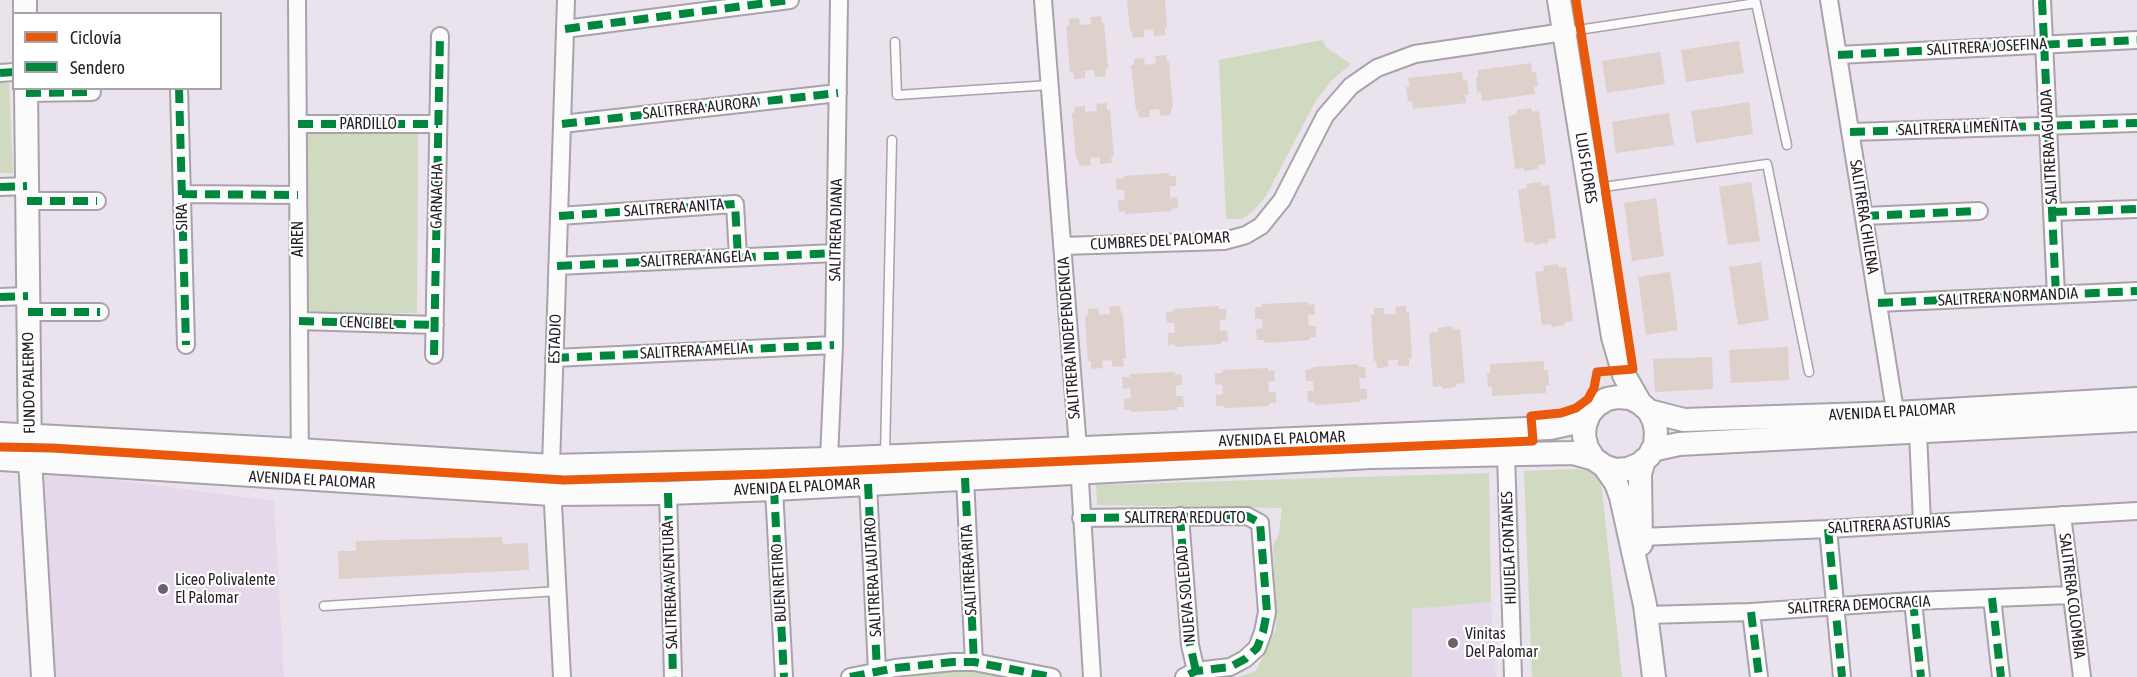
<!DOCTYPE html>
<meta charset="utf-8">
<style>
body{margin:0}
#map{position:relative;width:2137px;height:677px;overflow:hidden;background:#eae2ed;font-family:"Asap Condensed",sans-serif}
canvas{display:block}
.legend{position:absolute;left:12px;top:12px;width:210px;height:78px;box-sizing:border-box;background:#fff;border:2px solid #a7a5a8;margin:0;padding:8px 10px;list-style:none;font-size:18px;color:#241f26}
.legend li{display:flex;align-items:center;gap:12px;height:30px}
.legend b{width:30px;border:2px solid #a7a5a8}
</style>
<div id="map">
<canvas width="2137" height="677"></canvas>
<ul class="legend">
<li><b style="height:8px;background:#e8590c"></b>Ciclovía</li>
<li><b style="height:8px;background:#00873e"></b>Sendero</li>
</ul>
</div>
<script>
const g = document.querySelector('canvas').getContext('2d');
g.lineJoin = 'round';
function fillPath(path, color) {
  g.fillStyle = color;
  g.fill(path, 'evenodd');
}
function toPath(rows) {
  const path = new Path2D();
  for (const r of rows) {
    path.moveTo(r[0], r[1]);
    for (let i = 2; i < r.length; i += 2) path.lineTo(r[i], r[i + 1]);
  }
  return path;
}
function trace(path, color, width, dash) {
  g.strokeStyle = color;
  g.lineWidth = width;
  g.lineCap = dash ? 'butt' : 'round';
  g.setLineDash(dash || []);
  g.stroke(path);
}
function drawText(font, color, halo, rows, align = 'center') {
  g.font = font + ' "Asap Condensed",sans-serif';
  g.lineWidth = 4.5;
  g.setLineDash([]);
  g.textBaseline = 'middle';
  g.strokeStyle = halo;
  g.fillStyle = color;
  for (const [text, x, y, turn = 0] of rows) {
    g.save();
    g.translate(x, y);
    g.rotate((+turn || 0) * Math.PI / 180);
    g.textAlign = isNaN(turn) ? turn : align;
    if (halo) g.strokeText(text, 0, 0);
    g.fillText(text, 0, 0);
    g.restore();
  }
}
fillPath(toPath([
 [47,471,274,501,284,677,53,677,41,482],
 [1491,602,1496,677,1412,677,1412,609]
]), '#e6d8eb');
fillPath(toPath([
 [1322,40,1327,48,1351,64,1331,81,1315,102,1266,196,1254,210,1242,219,1226,219,1219,60],
 [0,83,9,83,13,173,0,173],
 [306,133,418,133,417,313,306,313],
 [1577,469,1589,471,1599,478,1602,491,1622,677,1532,677,1524,471],
 [1489,473,1491,602,1412,609,1412,677,1238,677,1256,671,1276,630,1273,545,1279,534,1282,508,1097,505,1096,485],
 [995,669,1046,677,864,677,901,670]
]), '#cfdac1');
fillPath(toPath([
 [1127,0,1165,0,1167,28,1165,28,1165,35,1154,36,1153,29,1144,30,1144,37,1133,38,1132,31,1130,31],
 [1101,16,1102,23,1104,23,1108,68,1105,69,1106,76,1095,77,1094,70,1085,71,1085,78,1074,79,1073,71,1070,72,1066,26,1069,26,1069,19,1079,18,1080,25,1091,24,1090,17],
 [1739,41,1744,73,1686,82,1681,50],
 [1660,52,1665,84,1607,93,1602,61],
 [1166,55,1167,62,1169,62,1173,108,1171,108,1171,115,1160,116,1159,109,1149,110,1150,117,1139,118,1138,111,1136,111,1131,65,1134,65,1134,59,1144,58,1145,65,1156,63,1155,56],
 [1531,63,1532,72,1536,72,1538,86,1534,87,1535,94,1482,101,1481,92,1477,93,1476,78,1478,78,1478,70],
 [1462,72,1463,81,1467,80,1469,95,1465,95,1466,103,1413,109,1412,101,1408,101,1406,87,1410,87,1408,78],
 [1749,102,1753,134,1696,143,1691,111],
 [1107,103,1107,110,1110,110,1114,156,1111,156,1112,163,1100,164,1100,157,1090,158,1091,165,1079,166,1078,159,1076,159,1072,113,1075,113,1074,107,1085,106,1085,112,1097,111,1096,104],
 [1531,108,1532,112,1539,111,1546,164,1538,165,1538,169,1524,171,1524,168,1515,169,1508,116,1517,114,1517,110],
 [1669,113,1674,145,1616,153,1612,122],
 [1169,173,1169,176,1176,176,1176,186,1170,186,1170,198,1177,197,1178,208,1171,209,1171,211,1125,214,1125,211,1119,212,1118,200,1125,200,1124,190,1117,190,1116,179,1124,178,1124,176],
 [1541,182,1541,186,1549,185,1556,238,1548,239,1548,243,1534,245,1534,242,1525,243,1518,190,1527,188,1526,184],
 [1751,182,1760,241,1728,245,1719,187],
 [1656,198,1664,256,1632,261,1624,203],
 [1761,262,1769,320,1738,325,1729,267],
 [1558,264,1559,268,1566,267,1573,321,1565,322,1565,325,1551,327,1551,324,1542,325,1535,272,1544,271,1543,266],
 [1670,272,1678,330,1646,335,1638,277],
 [1308,302,1308,305,1314,304,1315,315,1308,315,1309,326,1316,326,1316,337,1310,337,1310,340,1264,343,1264,340,1257,340,1256,329,1263,328,1262,319,1255,319,1255,307,1262,307,1262,304],
 [1120,306,1121,313,1123,313,1126,359,1123,359,1124,366,1112,367,1112,360,1102,361,1103,368,1091,369,1091,361,1088,361,1085,316,1088,315,1088,309,1098,308,1099,315,1110,314,1109,307],
 [1219,306,1219,309,1226,309,1226,319,1220,320,1220,331,1227,331,1228,341,1221,342,1221,344,1175,347,1175,344,1168,345,1168,333,1175,333,1174,323,1167,323,1166,312,1174,311,1173,309],
 [1406,306,1406,313,1409,312,1412,358,1409,359,1409,366,1398,366,1398,360,1388,360,1388,367,1377,368,1376,361,1374,361,1371,315,1374,315,1374,308,1384,308,1384,314,1396,314,1395,307],
 [1452,326,1453,330,1460,329,1465,383,1456,384,1456,387,1442,389,1442,386,1433,387,1429,333,1438,332,1438,328],
 [1788,347,1789,380,1731,383,1729,350],
 [1712,357,1713,389,1655,392,1653,359],
 [1544,361,1544,370,1548,370,1549,385,1546,385,1546,393,1492,396,1492,387,1488,387,1487,373,1490,373,1490,364],
 [1358,364,1359,367,1365,367,1366,378,1359,378,1360,389,1367,389,1367,399,1360,400,1360,402,1315,405,1314,402,1308,403,1307,391,1314,391,1313,381,1306,381,1305,370,1313,369,1313,367],
 [1268,368,1268,371,1274,370,1275,381,1268,381,1269,392,1276,392,1276,403,1269,403,1269,406,1224,408,1224,406,1216,406,1216,395,1223,394,1222,384,1215,385,1215,373,1222,373,1222,370],
 [1175,372,1175,375,1182,374,1182,385,1176,385,1176,396,1183,396,1184,407,1177,407,1177,410,1131,412,1131,410,1124,410,1124,399,1131,398,1130,388,1123,389,1122,377,1130,377,1130,374],
 [501,537,503,544,528,543,529,570,339,579,338,551,356,551,356,541]
]), '#ded0cb');
const lane = toPath([
 [1565,32,1756,3,1787,145],
 [895,42,897,95,1050,85],
 [1589,189,1767,164,1809,372],
 [885,455,892,140],
 [324,606,558,591]
]);
const street = toPath([
 [297,0,300,479],
 [1043,0,1078,448,1092,677],
 [1829,0,1897,423],
 [2042,0,2056,295],
 [565,29,790,0],
 [1838,55,2137,40],
 [0,73,14,72],
 [179,88,186,345],
 [26,93,92,92],
 [298,124,438,124],
 [562,124,838,93],
 [1850,132,2137,123],
 [0,187,27,186],
 [182,194,298,195],
 [27,201,97,201],
 [2052,212,2137,209],
 [559,216,735,204,738,257],
 [1864,216,1979,211],
 [1062,246,1224,241,1246,235,1261,226,1282,200,1325,116,1351,86,1377,68,1415,54,1564,32],
 [557,266,835,253],
 [0,297,28,296],
 [1878,303,2137,291],
 [28,312,100,312],
 [299,321,435,325],
 [434,355,440,36],
 [554,358,834,345],
 [1918,432,1922,523],
 [1506,455,1513,677],
 [829,459,834,345,839,0],
 [965,478,974,662],
 [868,484,877,671],
 [774,489,784,677],
 [668,493,673,677],
 [2062,515,2082,677],
 [1180,516,1190,645,1196,671],
 [1081,518,1247,516,1260,523,1267,612,1263,632,1257,648,1245,659,1230,667,1196,671,1184,677],
 [1828,529,1842,677],
 [1641,537,1828,529,2137,511],
 [1992,598,2001,677],
 [1913,601,1921,677],
 [1751,612,1759,677],
 [1647,615,1751,612,1913,601,2072,595],
 [562,677,551,466,566,0],
 [850,677,895,668,953,662,974,662,1052,677]
]);
const secondary = toPath([
 [25,0,25,14],
 [1559,0,1613,337,1624,375,1640,403],
 [26,88,30,460,43,677],
 [1649,411,1654,421,1656,432,1655,445,1649,456,1640,464,1628,469,1615,470,1604,466,1594,459,1587,448,1584,436,1585,425,1589,414,1597,405,1607,399,1618,397,1630,398,1640,403,1649,411,1684,420,1896,413,2137,399],
 [0,434,299,450,551,466,829,459,1550,428,1573,423,1589,414],
 [1652,450,1679,444,2137,420],
 [0,459,552,494,668,493,774,489,1370,457,1573,453,1594,459],
 [1604,466,1616,483,1621,497,1645,605,1654,677],
 [1641,544,1640,474,1644,460]
]);
trace(lane, '#a8a2aa', 11);
trace(street, '#a8a2aa', 20);
trace(secondary, '#a8a2aa', 26);
trace(lane, '#fcfbfc', 8);
trace(street, '#fcfbfc', 16);
trace(secondary, '#fcfbfc', 22);
trace(toPath([
 [2042,0,2056,295],
 [565,29,790,0],
 [1838,55,2137,40],
 [0,73,14,72],
 [179,88,186,345],
 [26,93,92,92],
 [298,124,438,124],
 [562,124,838,93],
 [1850,132,2137,123],
 [0,187,27,186],
 [182,194,298,195],
 [27,201,97,201],
 [2052,212,2137,209],
 [559,216,735,204,738,257],
 [1864,216,1979,211],
 [557,266,835,253],
 [0,297,28,296],
 [1878,303,2137,291],
 [28,312,100,312],
 [299,321,435,325],
 [434,355,440,36],
 [554,358,834,345],
 [965,478,974,662],
 [868,484,877,671],
 [774,489,784,677],
 [668,493,673,677],
 [1180,516,1190,645,1196,671],
 [1081,518,1247,516,1260,523,1267,612,1263,632,1257,648,1245,659,1230,667,1196,671,1184,677],
 [1828,529,1842,677],
 [1992,598,2001,677],
 [1913,601,1921,677],
 [1751,612,1759,677],
 [850,677,895,668,953,662,974,662,1052,677]
]), '#00873e', 8, [15, 8]);
trace(toPath([
 [0,447,52,448,564,480,767,474,1533,441,1531,416,1561,413,1576,408,1588,399,1594,388,1597,372,1633,369,1576,0]
]), '#e8590c', 9);
for (const [x, y, r, color] of [
 [163,589,6,"#69636c"],
 [1453,643,6,"#69636c"]
]) {
  const dot = new Path2D();
  dot.arc(x, y, r, 0, 2 * Math.PI);
  g.fillStyle = color;
  g.fill(dot);
  trace(dot, '#fff', 2);
}
drawText('16px', '#241f26', '#fff', [
 ["SALITRERA JOSEFINA",1987,47,-3],
 ["SALITRERA AURORA",700,108,-6],
 ["PARDILLO",368,124],
 ["SALITRERA LIMEÑITA",1958,128,-2],
 ["SALITRERA AGUADA",2049,147,-93],
 ["LUIS FLORES",1586,168,81],
 ["GARNACHA",437,196,-89],
 ["SALITRERA ANITA",674,208,-4],
 ["SIRA",182,217,-91],
 ["SALITRERA CHILENA",1864,217,81],
 ["SALITRERA DIANA",836,230,-89],
 ["AIREN",298,239,-90],
 ["CUMBRES DEL PALOMAR",1160,241,-3],
 ["SALITRERA ÁNGELA",696,259,-3],
 ["SALITRERA NORMANDIA",2008,297,-3],
 ["CENCIBEL",367,323,2],
 ["SALITRERA INDEPENDENCIA",1069,338,-94],
 ["ESTADIO",555,339,-88],
 ["SALITRERA AMELIA",694,351,-3],
 ["FUNDO PALERMO",29,383,-91],
 ["AVENIDA EL PALOMAR",1892,412,-3],
 ["AVENIDA EL PALOMAR",1282,439,-2],
 ["AVENIDA EL PALOMAR",312,480,3],
 ["AVENIDA EL PALOMAR",797,487,-3],
 ["SALITRERA REDUCTO",1185,518],
 ["SALITRERA ASTURIAS",1889,525,-3],
 ["HIJUELA FONTANES",1509,548,-92],
 ["SALITRERA RITA",969,570,-93],
 ["SALITRERA LAUTARO",873,577,-93],
 ["BUEN RETIRO",779,583,-93],
 ["SALITRERA AVENTURA",670,585,-92],
 ["NUEVA SOLEDAD",1186,594,-95],
 ["SALITRERA COLOMBIA",2072,596,83],
 ["SALITRERA DEMOCRACIA",1859,605,-3]
]);
drawText('16px', '#241f26', '#fff', [
 ["Liceo Polivalente",175,580],
 ["El Palomar",175,598],
 ["Vinitas",1465,634],
 ["Del Palomar",1465,652]
], 'left');
</script>
